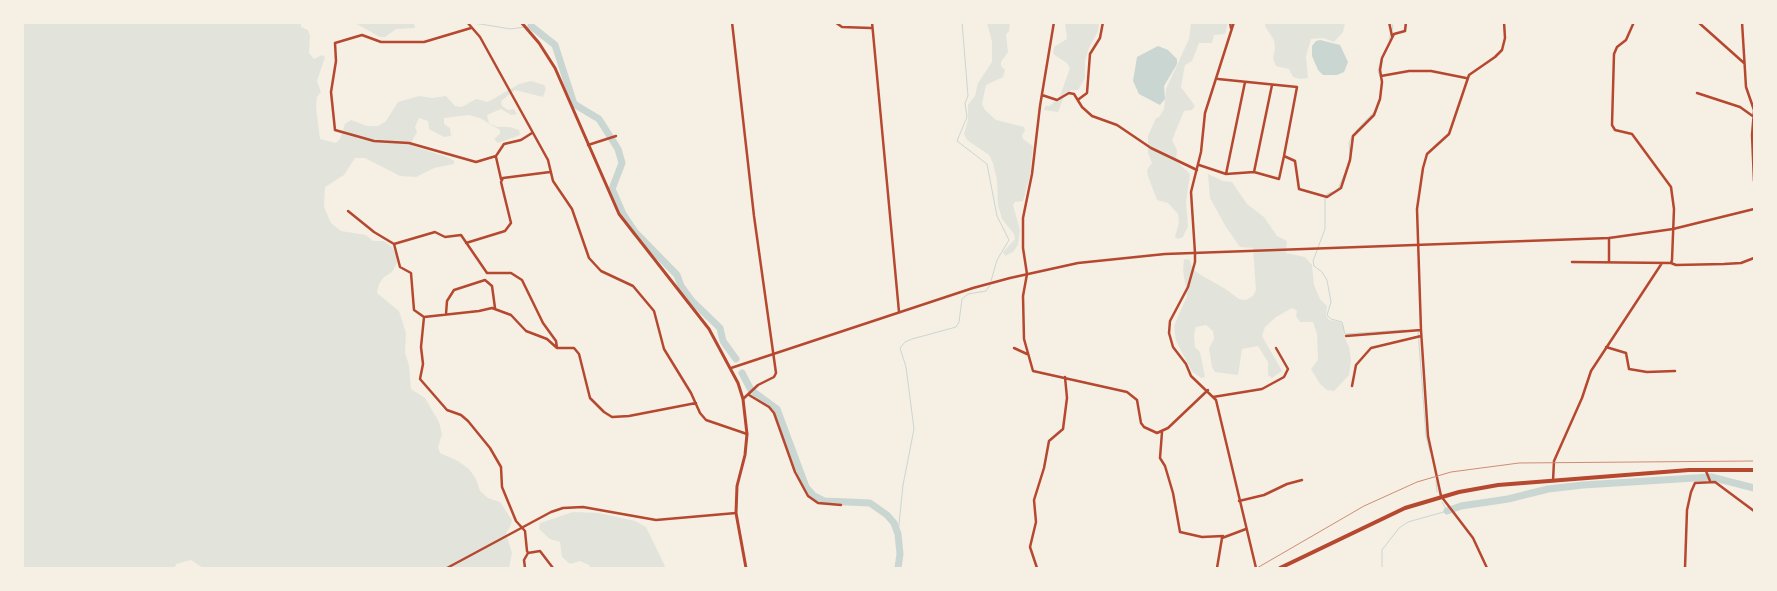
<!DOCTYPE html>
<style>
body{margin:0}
#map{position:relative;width:1777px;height:591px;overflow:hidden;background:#f6efe4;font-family:"DM Sans",sans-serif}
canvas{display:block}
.frame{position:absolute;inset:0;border:24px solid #f6efe4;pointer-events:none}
</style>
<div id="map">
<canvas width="1777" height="591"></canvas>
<div class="frame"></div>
</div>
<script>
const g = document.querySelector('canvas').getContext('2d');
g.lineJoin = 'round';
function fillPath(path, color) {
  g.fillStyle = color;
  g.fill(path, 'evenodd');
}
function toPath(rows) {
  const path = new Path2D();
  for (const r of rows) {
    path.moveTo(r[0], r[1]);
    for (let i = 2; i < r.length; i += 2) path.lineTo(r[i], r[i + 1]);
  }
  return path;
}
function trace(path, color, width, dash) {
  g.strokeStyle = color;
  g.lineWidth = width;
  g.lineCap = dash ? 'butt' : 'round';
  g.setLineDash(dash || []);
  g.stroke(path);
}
fillPath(toPath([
 [22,23,301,23,301,27,308,30,310,36,309,53,314,59,322,55,325,57,317,81,321,92,317,97,316,107,320,139,336,143,340,139,345,124,351,120,367,126,378,126,386,121,398,102,419,96,432,98,446,96,455,106,462,107,476,99,488,102,519,84,531,81,544,85,546,89,543,97,515,90,501,101,502,106,508,110,514,109,517,114,511,115,501,109,487,115,489,123,497,127,510,127,519,130,520,135,498,143,494,139,500,134,500,130,480,118,469,115,444,118,444,124,450,128,451,136,444,137,429,129,428,121,419,118,415,127,417,132,412,141,413,146,450,158,454,161,454,164,434,168,416,177,400,176,365,158,355,158,344,175,325,187,324,207,331,223,341,231,366,235,373,241,384,241,392,247,399,259,392,272,384,277,379,284,377,293,399,311,406,333,405,353,409,365,411,389,425,398,439,422,442,434,438,447,440,453,458,461,469,469,476,479,480,491,488,498,500,502,512,520,510,527,506,533,512,553,509,568,203,568,191,560,176,564,175,568,23,568],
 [355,23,414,23,415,28,396,29,385,37,380,37],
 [987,23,1010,23,1009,31,1006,35,1008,52,1001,62,1001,66,1005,70,1003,77,986,85,982,104,985,110,996,120,1024,127,1025,131,1022,135,1023,139,1033,146,1030,175,1023,201,1015,202,1013,205,1020,230,1018,245,1013,252,1005,256,1003,252,1015,239,1014,234,1002,219,998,205,997,180,993,163,989,155,967,140,964,134,968,120,968,105,975,96,978,83,992,62,992,42],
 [1065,23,1099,23,1098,31,1089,48,1085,61,1085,78,1078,90,1071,90,1065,94,1058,112,1044,110,1045,106,1050,106,1060,96,1070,68,1067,63,1053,54,1054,47,1067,39],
 [1191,23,1228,23,1225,34,1214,35,1212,43,1199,43,1192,61,1185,65,1181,87,1195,106,1192,110,1184,111,1172,140,1177,150,1176,161,1190,174,1186,202,1188,226,1183,237,1178,239,1175,237,1179,222,1178,214,1168,203,1157,200,1148,176,1147,170,1152,163,1148,153,1148,136,1156,118,1159,117,1164,109,1166,89,1189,39],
 [1265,23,1265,22,1345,23,1343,32,1334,42,1323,38,1311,39,1306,56,1308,78,1300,79,1293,77,1289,69,1276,66,1273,58,1275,49,1274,40,1265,26],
 [1208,174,1223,181,1232,182,1247,204,1264,217,1277,236,1287,241,1286,253,1305,257,1312,265,1314,285,1320,299,1327,306,1326,315,1329,320,1340,322,1344,326,1344,336,1349,347,1351,360,1349,375,1334,391,1327,390,1320,384,1311,369,1318,360,1317,334,1313,322,1300,322,1296,316,1297,311,1292,308,1276,317,1265,327,1262,336,1282,371,1272,378,1268,375,1268,362,1258,346,1242,349,1238,375,1215,372,1212,367,1209,348,1214,339,1213,331,1206,325,1196,327,1194,335,1195,347,1200,352,1205,377,1201,378,1192,371,1176,341,1174,326,1187,296,1183,270,1184,259,1190,260,1192,268,1199,274,1224,288,1239,299,1246,300,1253,296,1256,290,1253,248,1240,247,1226,227,1210,198],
 [573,512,599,513,635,521,646,527,665,566,663,568,591,568,589,565,580,561,570,564,562,557,560,542,550,539,539,529,540,523]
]), '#e2e4dc');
fillPath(toPath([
 [1320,40,1340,45,1348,62,1344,72,1337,75,1323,75,1318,70,1312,56,1312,46,1316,41],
 [1158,46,1168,50,1177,59,1177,64,1164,86,1165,99,1160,105,1139,94,1133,81,1137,57]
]), '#c9d6d2');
trace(toPath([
 [458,22,480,24,511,29,524,27],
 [962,22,968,96,965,103,967,117,957,141,987,164,997,216,1009,240,997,260,991,281],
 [528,27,531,26,528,22],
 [1389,40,1393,27,1391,22],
 [1380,77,1378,71,1381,59],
 [1356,131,1374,112],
 [1350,154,1349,143,1352,136],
 [1338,189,1344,175],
 [1332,192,1327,194,1325,199,1325,229,1313,261,1314,266,1322,272,1327,280,1331,302,1327,315,1331,319,1342,322,1345,334,1405,330],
 [1418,330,1426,436,1430,452],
 [1436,481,1437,492],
 [898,534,903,485,914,429,906,367,900,348,905,342,912,339,956,327,959,322,962,299,968,294,986,291,990,285],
 [1382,568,1382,550,1399,528,1408,522,1447,511,1442,502]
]), '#c9d6d2', 1);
trace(toPath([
 [531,26,555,45,574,104,599,119,618,149,622,163,612,189,623,214,635,232,677,275,681,286,692,301,720,328,723,341,736,359],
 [742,373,751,390,777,409,806,487,814,496,824,501,870,503,887,515,894,523,898,534,900,554,898,568],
 [1447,511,1461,506,1508,499,1548,489,1583,485,1711,477,1754,488]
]), '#c9d6d2', 7);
trace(toPath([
 [467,22,480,37,548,160,553,181,572,209,589,258,601,271,633,286,654,311,664,349,691,393,700,413,706,420,747,434],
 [732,22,754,216,776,373,774,377,758,385,743,399],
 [835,22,842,27,871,28],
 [872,22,899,312],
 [1054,22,1040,106,1032,174,1023,218,1023,248,1027,274,1023,296,1024,339,1033,371,1127,392,1137,400,1141,423,1144,427,1157,433,1168,428,1208,390],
 [1230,22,1231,28],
 [1389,22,1392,36],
 [1698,22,1744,63],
 [1742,22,1746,87,1754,110],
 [471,28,424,42,381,42,362,35,335,43,336,61,331,92,335,130,374,141,409,143,476,162,496,156,504,144,521,140,532,133],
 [1381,76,1409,71,1431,71,1466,78],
 [1697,93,1740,107,1754,117],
 [1042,95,1057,100,1069,93,1074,94,1082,107,1092,116,1117,125,1151,148,1197,170],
 [1079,99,1087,93,1090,54,1100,38,1103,22],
 [1754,111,1752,135,1754,181],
 [588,145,616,136],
 [1284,156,1295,161,1299,189,1327,197,1341,188,1350,160,1353,136,1374,115,1380,99,1382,82,1380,70,1382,58,1394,34,1405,31,1406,22],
 [496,157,501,179],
 [1199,165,1226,174,1254,172,1279,179,1284,156,1297,87,1218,79],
 [1254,172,1272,85],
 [1226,174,1245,82],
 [348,211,374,232,394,244,400,267,411,273,414,310,424,317],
 [1609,238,1609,262],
 [466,243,505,231,511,223,501,182,503,178,550,172],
 [394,244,435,232,445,237,461,235,487,273,511,273,522,280,543,323,556,341,557,348],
 [1195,253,1195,262,1188,287,1170,321,1169,333,1173,347,1186,364,1191,376,1216,400,1256,568],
 [1572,262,1671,263,1672,260,1674,209,1671,187,1632,134,1615,130,1612,125,1614,54,1617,47,1626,40,1634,22],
 [1671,263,1676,265,1724,264,1741,263,1754,258],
 [446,314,447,301,454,290,485,280,492,286,495,308],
 [1346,336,1421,330],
 [1606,347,1626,353,1629,369,1647,372,1675,371],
 [1014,348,1027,354],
 [1352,386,1356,365,1371,348,1421,336],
 [749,395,769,407,774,413,795,472,808,496,818,503,841,505],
 [1213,397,1262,389,1284,377,1288,369,1276,348],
 [1162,432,1160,458,1165,466,1173,493,1180,532,1202,537,1223,536],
 [1706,471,1710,481],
 [1553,481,1554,461,1582,398,1591,371,1662,263],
 [1239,501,1264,495,1287,484,1302,480],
 [525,568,524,560,528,553],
 [553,568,540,551,528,553,527,551,525,531,516,521,502,487,501,467,490,448,468,421,461,415,447,410,420,379,423,364,421,347,424,317,479,311,492,308,511,315,526,331,547,339,557,348,574,348,579,354,590,398,604,412,612,417,629,416,696,403],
 [1037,568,1030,547,1036,522,1034,500,1044,468,1049,441,1063,429,1067,398,1065,377],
 [1217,568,1222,538,1246,529],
 [1487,568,1473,538,1441,496,1428,436,1421,330,1417,209,1423,168,1427,154,1449,134,1469,75,1495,57,1502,50,1505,38,1504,22],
 [1685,568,1687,510,1691,492,1695,483,1715,482,1754,511]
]), '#b5482f', 2.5);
trace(toPath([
 [1195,253,1191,192,1201,152,1205,113,1234,22],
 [731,368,973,288,1010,278,1078,263,1165,254,1609,238,1673,229,1754,209],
 [447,568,551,512,563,508,583,507,656,520,736,513]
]), '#b5482f', 2.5);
trace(toPath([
 [521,22,539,43,555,68,619,214,709,329,738,383,743,399,747,434,745,455,737,486,736,513,746,568]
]), '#b5482f', 3);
trace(toPath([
 [1280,568,1405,508,1459,492,1498,485,1689,470,1754,470]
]), '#b5482f', 4);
trace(toPath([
 [1257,568,1364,506,1417,482,1451,472,1519,463,1754,461]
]), '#cf8b77', 1);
</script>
